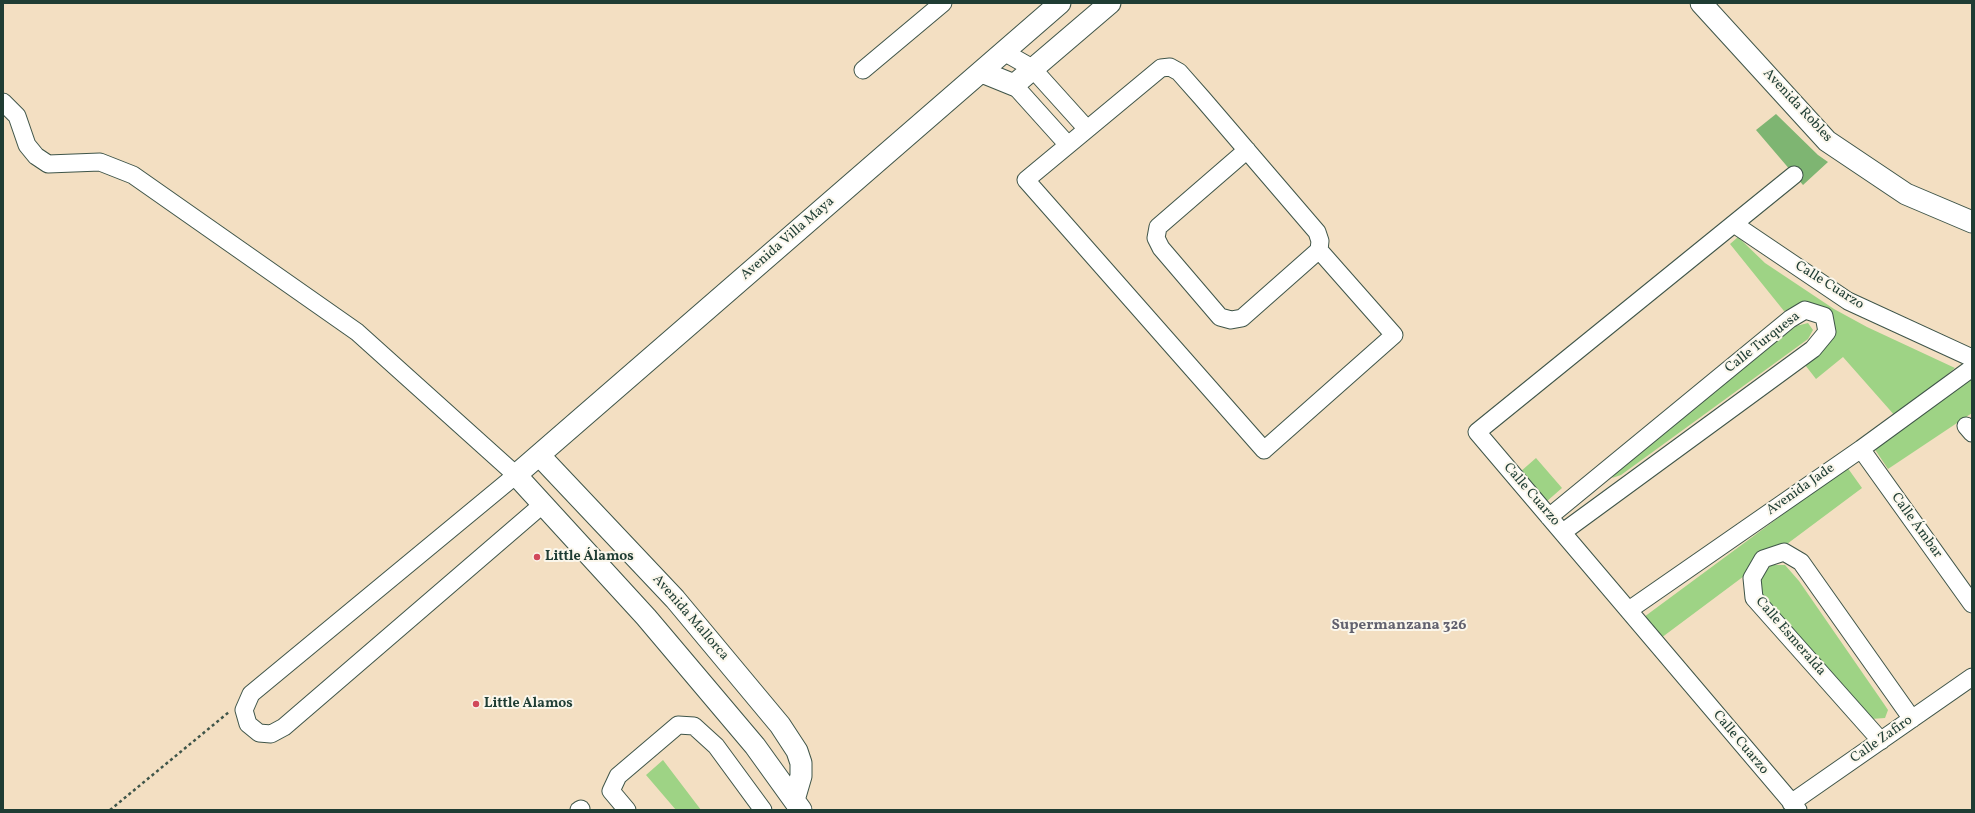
<!DOCTYPE html>
<meta charset="utf-8">
<style>
body{margin:0}
#map{position:relative;width:1975px;height:813px;overflow:hidden;background:#f3dfc2;font-family:Vollkorn,serif}
canvas{display:block}
.frame{position:absolute;inset:0;border:4px solid #1f3d34;pointer-events:none}
</style>
<div id="map">
<canvas width="1975" height="813"></canvas>
<div class="frame"></div>
</div>
<script>
const g = document.querySelector('canvas').getContext('2d');
g.lineJoin = 'round';
function fillPath(path, color) {
  g.fillStyle = color;
  g.fill(path, 'evenodd');
}
function toPath(rows) {
  const path = new Path2D();
  for (const r of rows) {
    path.moveTo(r[0], r[1]);
    for (let i = 2; i < r.length; i += 2) path.lineTo(r[i], r[i + 1]);
  }
  return path;
}
function trace(path, color, width, dash) {
  g.strokeStyle = color;
  g.lineWidth = width;
  g.lineCap = dash ? 'butt' : 'round';
  g.setLineDash(dash || []);
  g.stroke(path);
}
function drawText(font, color, halo, rows, align = 'center') {
  g.font = font + ' Vollkorn,serif';
  g.lineWidth = 4;
  g.setLineDash([]);
  g.textBaseline = 'middle';
  g.strokeStyle = halo;
  g.fillStyle = color;
  for (const [text, x, y, turn = 0] of rows) {
    g.save();
    g.translate(x, y);
    g.rotate((+turn || 0) * Math.PI / 180);
    g.textAlign = isNaN(turn) ? turn : align;
    if (halo) g.strokeText(text, 0, 0);
    g.fillText(text, 0, 0);
    g.restore();
  }
}
fillPath(toPath([
 [1738,237,1765,263,1834,309,1867,327,1955,368,1896,417,1843,357,1816,379,1802,361,1827,318,1804,304,1784,311,1730,244],
 [1808,323,1813,330,1808,339,1621,475,1612,478,1617,470,1796,326],
 [1972,378,1972,413,1888,469,1874,448],
 [1536,458,1562,488,1546,502,1520,472],
 [1847,467,1862,488,1661,638,1644,617],
 [1771,565,1785,565,1799,581,1884,704,1888,710,1885,718,1871,719,1765,601,1759,590,1760,577],
 [663,760,701,810,676,810,646,775]
]), '#9ed385');
fillPath(toPath([
 [1776,114,1818,155,1828,162,1803,185,1756,130]
]), '#7eb572');
const minor = toPath([
 [1004,52,1032,68,1087,129],
 [863,70,943,3],
 [1014,85,1068,145],
 [3,102,17,116,27,145,36,156,48,164,100,162,133,175,357,332,516,475,251,694,244,710,248,724,259,733,271,734,284,727,542,505],
 [1247,150,1158,227,1156,238,1161,248,1220,317,1231,320,1242,318,1319,250,1320,241,1317,232,1202,98,1179,72,1170,67,1161,68,1026,180,1264,450,1394,335,1319,250],
 [1794,175,1477,432,1798,810],
 [1734,224,1848,301,1972,358],
 [1966,426,1972,433],
 [1861,449,1972,604],
 [1549,517,1790,319,1805,310,1824,316,1827,332,1813,349,1563,532],
 [1629,610,1861,449,1972,368],
 [1881,741,1754,598,1752,578,1763,559,1784,552,1801,562,1912,719],
 [1791,803,1972,677],
 [579,810,581,809],
 [627,810,611,791,618,776,678,725,694,726,716,746,763,810]
]);
const major = toPath([
 [1701,3,1827,141,1906,194,1972,222],
 [982,72,1014,85,1110,3],
 [539,455,675,599,780,725,797,751,801,763,801,776,794,800],
 [801,810,755,746,646,617,516,475,1060,3]
]);
trace(minor, '#3f5549', 19);
trace(major, '#3f5549', 23);
trace(toPath([
 [110,810,229,712]
]), '#3f5549', 2.5, [3, 3]);
trace(minor, '#fff', 17);
trace(major, '#fff', 21);
for (const [x, y, r, color] of [
 [537,557,4,"#d1495b"],
 [476,704,4,"#d1495b"]
]) {
  const dot = new Path2D();
  dot.arc(x, y, r, 0, 2 * Math.PI);
  g.fillStyle = color;
  g.fill(dot);
  trace(dot, '#fbf7ec', 1.5);
}
drawText('14px', '#1f3d34', '#fbf7ec', [
 ["Avenida Robles",1797,106,47],
 ["Avenida Villa Maya",788,239,-41],
 ["Calle Cuarzo",1829,286,32],
 ["Calle Turquesa",1763,343,-38],
 ["Avenida Jade",1801,490,-35],
 ["Calle Cuarzo",1531,495,49],
 ["Calle Ámbar",1916,526,54],
 ["Avenida Mallorca",690,618,49],
 ["Calle Esmeralda",1790,637,49],
 ["Calle Zafiro",1882,740,-35],
 ["Calle Cuarzo",1740,743,50]
]);
drawText('bold 14px', '#1f3d34', '#fbf7ec', [
 ["Little Álamos",545,557],
 ["Little Alamos",484,704]
], 'left');
drawText('bold 15px', '#62616e', '#fbf7ec', [
 ["Supermanzana 326",1399,626]
]);
</script>
